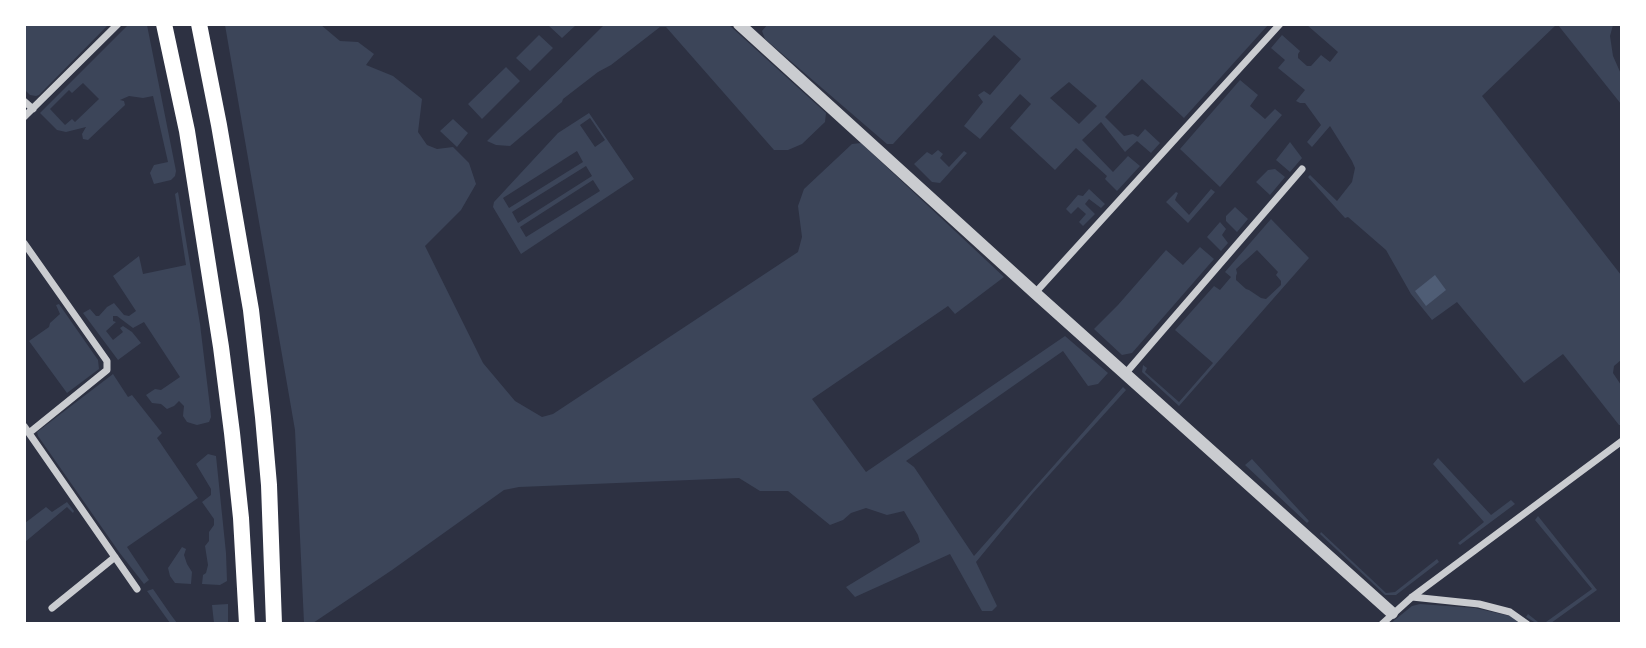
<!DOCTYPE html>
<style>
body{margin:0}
#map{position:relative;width:1646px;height:648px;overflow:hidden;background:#2d3142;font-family:"IBM Plex Serif",serif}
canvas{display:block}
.frame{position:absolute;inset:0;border:26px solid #fff;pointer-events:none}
</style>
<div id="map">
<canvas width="1646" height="648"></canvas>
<div class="frame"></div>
</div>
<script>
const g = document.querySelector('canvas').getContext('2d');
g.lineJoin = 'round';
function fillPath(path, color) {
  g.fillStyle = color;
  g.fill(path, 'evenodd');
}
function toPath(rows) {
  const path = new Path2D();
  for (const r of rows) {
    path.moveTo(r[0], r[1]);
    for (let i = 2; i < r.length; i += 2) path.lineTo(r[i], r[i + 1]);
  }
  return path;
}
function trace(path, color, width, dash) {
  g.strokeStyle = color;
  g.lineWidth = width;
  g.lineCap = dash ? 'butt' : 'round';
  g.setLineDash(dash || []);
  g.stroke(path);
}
fillPath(toPath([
 [25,24,108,24,108,25,39,95,36,96,30,95,25,90],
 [265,24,321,25,340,41,358,42,374,54,366,65,393,76,422,99,418,132,427,145,437,149,453,147,469,163,476,184,461,210,425,246,483,363,515,401,542,417,553,414,798,252,802,237,798,206,804,189,852,144,861,143,1004,277,955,314,948,306,812,399,866,472,1065,336,1108,373,1098,384,1088,386,1063,351,906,461,914,467,974,556,1123,387,1126,390,1032,494,976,562,997,606,992,611,982,611,950,554,855,597,846,587,920,542,918,535,904,511,887,515,866,508,851,513,843,520,830,525,788,491,760,491,739,478,519,487,504,490,392,570,313,623,304,623,295,430,225,25],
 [605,24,729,25,826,113,825,122,802,144,788,150,774,150,666,27,660,27,611,65,598,72,563,99,562,102,510,146,496,145,487,141],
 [768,24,1268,24,1268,25,1184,118,1142,79,1105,117,1124,136,1133,134,1138,137,1145,129,1160,143,1151,153,1137,141,1125,152,1101,122,1082,140,1113,172,1128,156,1140,166,1117,191,1105,179,1107,176,1076,148,1055,170,1010,128,1031,104,1020,94,980,139,964,126,983,102,978,95,984,91,990,95,1021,59,994,35,893,144,887,144,765,39,762,31],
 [1069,82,1097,106,1079,124,1050,98],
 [128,25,147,25,176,171,175,176,171,180,154,184,150,173,154,165,168,162,153,96,143,98,129,96,120,100,124,101,125,105,88,140,83,139,82,134,86,127,66,132,57,130,40,113],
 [83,83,99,99,75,122,72,119,65,125,50,109,69,90,72,93],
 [550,25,550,24,576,25,562,38,549,26],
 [1307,25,1556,25,1482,96,1621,275,1621,360,1614,366,1613,373,1621,385,1621,425,1619,425,1563,354,1524,383,1457,302,1432,320,1411,294,1386,250,1348,217,1345,218,1308,177,1310,175,1337,201,1352,182,1355,168,1352,161,1330,126,1312,147,1307,142,1321,125,1305,103,1300,103,1296,101,1305,90,1278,68,1285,60,1271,48,1282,35,1300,51,1298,54,1298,58,1307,66,1311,66,1321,55,1330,62,1338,52],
 [1558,25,1613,25,1610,36,1613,56,1621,74,1621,104],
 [539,35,553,48,530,71,516,58],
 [506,67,520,81,482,119,468,104],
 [1240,80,1258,95,1250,106,1265,119,1275,109,1282,115,1220,187,1180,149],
 [589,113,634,179,521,254,493,207,494,202,558,133],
 [590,118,605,140,595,147,580,125],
 [577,151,583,162,509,208,503,198],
 [586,166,592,176,518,223,512,212],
 [593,180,600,191,526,237,520,227],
 [453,119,468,133,457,147,440,131],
 [1290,142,1302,158,1290,172,1276,160],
 [938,150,943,154,940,158,949,167,964,151,967,153,940,183,932,182,914,164,927,152,932,155],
 [1275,169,1285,177,1270,195,1256,182,1268,170],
 [1089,189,1105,204,1101,208,1089,199,1085,204,1095,214,1083,226,1079,222,1086,214,1078,207,1071,214,1066,209,1078,195,1083,196],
 [1211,189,1215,192,1188,223,1166,202,1176,192,1178,193,1175,200,1189,215],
 [178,192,200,324,210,407,211,417,209,422,197,425,187,422,183,416,184,406,179,401,174,406,167,409,161,404,152,403,146,395,155,389,161,390,180,377,144,322,133,328,117,316,113,316,113,321,116,322,106,331,113,340,123,332,120,328,123,326,132,332,141,343,118,360,83,313,90,309,96,316,99,316,107,307,114,303,124,315,129,316,136,311,113,276,139,256,143,274,186,265,175,194],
 [1235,207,1248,219,1237,232,1226,221,1226,216],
 [1271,219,1309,258,1179,406,1142,372,1143,365,1147,368,1145,372,1179,402,1213,363,1175,330,1214,286,1220,290,1231,277,1225,272],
 [1257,250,1278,272,1276,275,1281,281,1281,285,1266,299,1261,298,1249,290,1246,289,1236,280,1236,276,1237,273,1236,269],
 [1220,222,1226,229,1222,235,1228,243,1221,251,1207,237],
 [1200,247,1214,259,1132,353,1122,355,1094,329,1118,305,1166,250,1183,265],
 [59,304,98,360,99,369,67,393,29,341,49,327,50,323,60,314,56,305],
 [113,374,128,397,132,395,162,433,157,438,198,498,127,547,149,580,144,584,119,552,38,436,37,432],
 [208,454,216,456,226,553,227,581,220,585,202,584,203,575,206,573,208,565,205,546,209,541,209,532,214,525,214,519,202,502,211,495,211,489,196,464],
 [1438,458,1491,515,1511,500,1515,504,1460,545,1458,543,1484,522,1433,464],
 [1252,459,1309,521,1307,523,1245,465],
 [67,502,74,511,73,513,67,507,25,542,25,523,46,507,52,512],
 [1538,516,1597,590,1551,623,1536,623,1526,617,1528,614,1538,622,1546,622,1592,589,1535,520],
 [1321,532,1386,593,1395,592,1437,559,1439,562,1396,595,1385,595,1320,534],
 [182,547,186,549,184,555,187,564,192,572,191,584,175,583,170,576,168,568],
 [153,589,171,615,177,623,170,623,147,591],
 [228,604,228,623,214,623,212,605],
 [1420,604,1475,608,1510,616,1520,623,1391,623,1412,606]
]), '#3c4559');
fillPath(toPath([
 [1435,275,1446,290,1426,306,1415,291]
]), '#4f5d75');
trace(toPath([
 [24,101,33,109],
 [24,117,118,24],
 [24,243,107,361,107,370,29,433],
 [1035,293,1280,24],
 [1125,374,1302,169],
 [24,426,137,589],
 [1412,597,1479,604,1510,612,1527,624],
 [52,608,115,557],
 [1382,624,1412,597,1622,441]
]), '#caccd0', 7);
trace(toPath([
 [739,24,1035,293,1392,613]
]), '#caccd0', 12);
trace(toPath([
 [164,24,187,131,221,347,232,433,241,518,247,624],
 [199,24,219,125,251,310,263,417,269,485,274,624]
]), '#fff', 16);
</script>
